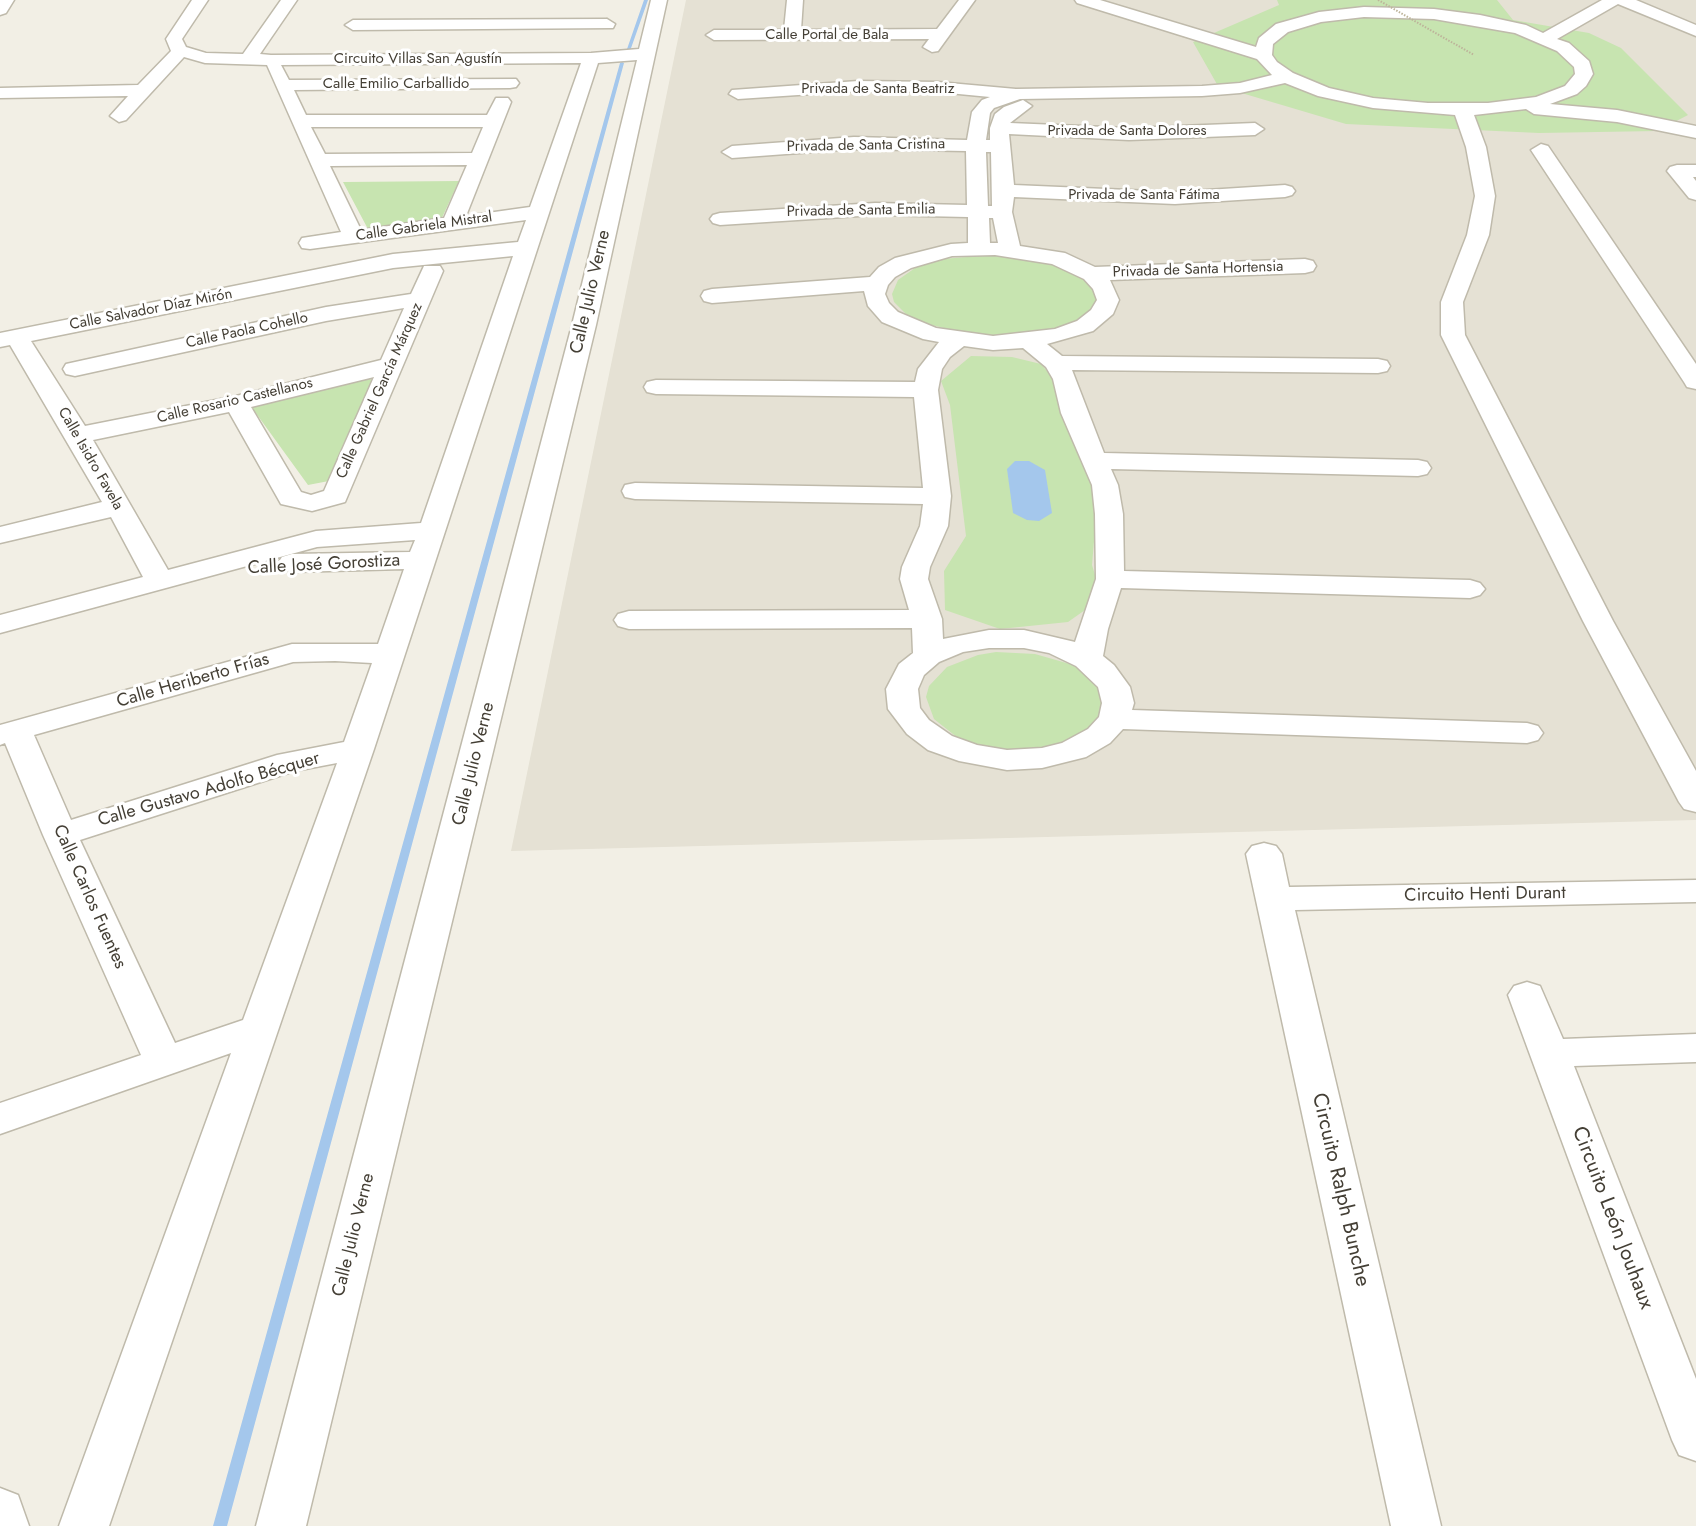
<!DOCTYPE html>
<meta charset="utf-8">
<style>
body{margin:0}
canvas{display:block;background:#f2efe5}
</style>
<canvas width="1696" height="1526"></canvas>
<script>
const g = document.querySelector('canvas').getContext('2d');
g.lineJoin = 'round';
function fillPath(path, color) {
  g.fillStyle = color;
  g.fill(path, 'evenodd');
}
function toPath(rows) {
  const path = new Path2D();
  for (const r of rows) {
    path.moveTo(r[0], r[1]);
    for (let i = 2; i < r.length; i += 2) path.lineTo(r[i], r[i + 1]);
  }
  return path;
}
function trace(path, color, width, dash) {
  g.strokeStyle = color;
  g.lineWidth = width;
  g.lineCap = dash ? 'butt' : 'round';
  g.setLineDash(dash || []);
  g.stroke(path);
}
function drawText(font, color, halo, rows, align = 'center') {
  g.font = font + ' Jost,sans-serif';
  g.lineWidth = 6;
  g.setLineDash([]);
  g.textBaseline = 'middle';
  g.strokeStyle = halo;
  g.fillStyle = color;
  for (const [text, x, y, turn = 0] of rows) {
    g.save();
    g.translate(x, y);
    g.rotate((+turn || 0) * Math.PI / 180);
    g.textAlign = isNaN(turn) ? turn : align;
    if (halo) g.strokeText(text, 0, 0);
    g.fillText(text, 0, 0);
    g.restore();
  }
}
fillPath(toPath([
 [686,0,1696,0,1696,820,511,851]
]), '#e5e1d4');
fillPath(toPath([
 [1277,0,1497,0,1513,20,1589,33,1621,48,1688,115,1657,131,1539,133,1346,124,1218,86,1193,42,1279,5],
 [459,181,440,222,369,231,343,182],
 [992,255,1042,260,1070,270,1089,282,1097,296,1097,303,1093,311,1077,323,1035,335,982,337,919,322,908,316,894,302,892,294,898,280,915,268,942,259],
 [971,356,1012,357,1041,364,1058,384,1098,494,1092,565,1102,598,1068,622,1000,629,945,610,944,571,966,536,950,405,941,381],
 [370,379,376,382,334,480,308,485,250,405],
 [996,652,1035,654,1070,664,1084,672,1102,693,1104,715,1072,743,1015,752,975,745,958,738,934,719,926,697,929,686,947,667,978,655]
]), '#c7e4b0');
fillPath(toPath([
 [1015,461,1029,461,1045,470,1052,513,1039,521,1027,520,1013,513,1007,469]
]), '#a4c7ec');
fillPath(toPath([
 [644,0,648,0,630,51,626,52,644,0],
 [622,62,624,63,227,1526,213,1526,620,63,622,62]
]), '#a4c7ec');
const minor = toPath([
 [0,0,14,0,6,13,0,15,0,0],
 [192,0,208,0,182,39,186,47,206,53,243,54,281,0,297,0,260,54,271,55,591,53,639,49,651,0,667,0,596,325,306,1526,256,1526,572,325,637,60,598,63,374,749,109,1526,59,1526,231,1053,0,1134,0,1103,141,1055,43,835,5,743,0,745,0,725,292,644,378,644,404,569,292,572,282,569,278,563,282,557,292,554,410,552,415,540,317,547,0,633,0,615,143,577,111,517,0,543,0,527,102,502,10,345,0,347,0,333,393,254,518,242,526,220,310,249,302,248,299,243,302,238,341,232,267,65,205,63,184,57,126,120,119,122,110,116,128,96,0,98,0,88,138,85,171,51,166,39,192,0],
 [581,63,530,207,466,216,511,102,508,98,496,98,487,115,306,115,294,90,510,88,516,87,519,83,516,79,289,80,281,65,581,63],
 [311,127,483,127,472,153,325,154,311,127],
 [467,165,444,218,361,230,330,166,467,165],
 [513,256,421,523,316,531,168,570,93,440,229,412,281,504,312,511,345,502,443,271,440,266,424,266,411,294,326,307,66,364,63,369,66,374,75,376,326,321,404,308,381,360,236,396,85,426,31,341,393,268,513,256],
 [374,377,324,491,311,495,301,492,251,407,374,377],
 [335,661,372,663,344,742,277,755,71,820,34,735,293,662,335,661],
 [337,763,243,1020,175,1043,80,840,295,771,337,763],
 [787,0,803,0,801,30,937,29,959,0,975,0,938,51,932,52,923,47,929,39,714,40,706,35,714,30,784,30,787,0],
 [1075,0,1100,0,1256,47,1259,38,1276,24,1319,12,1364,7,1434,9,1480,15,1526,25,1543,33,1602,0,1636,0,1696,25,1696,36,1618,4,1557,39,1569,43,1589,61,1593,74,1586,86,1577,94,1550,104,1617,110,1696,126,1696,138,1617,122,1534,114,1526,109,1474,115,1486,147,1495,196,1489,235,1463,302,1465,335,1613,621,1696,771,1696,812,1684,809,1679,802,1583,621,1441,335,1441,302,1467,235,1475,196,1466,147,1455,115,1373,108,1318,96,1285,83,1240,93,1202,96,1020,99,994,108,990,113,986,140,990,140,990,128,995,114,1004,107,1023,100,1032,106,1010,123,1129,128,1255,123,1264,129,1255,135,1129,140,1009,134,1014,185,1175,192,1285,185,1292,187,1295,191,1292,195,1285,197,1175,204,1014,197,1012,212,1020,246,1065,253,1095,267,1305,259,1313,261,1316,266,1313,271,1305,273,1110,280,1119,300,1113,314,1093,331,1047,344,1062,356,1378,359,1387,361,1390,366,1387,371,1378,373,1072,370,1104,453,1418,460,1427,462,1431,468,1427,474,1418,476,1111,469,1118,485,1123,514,1124,571,1470,580,1480,583,1485,589,1480,595,1470,598,1121,588,1108,629,1103,656,1114,665,1130,687,1134,703,1132,710,1527,723,1538,726,1543,733,1538,740,1527,743,1123,729,1110,743,1086,757,1042,768,1007,770,959,761,928,750,907,734,888,709,886,689,899,664,913,653,912,628,629,629,618,626,614,620,618,614,629,611,909,610,900,579,902,567,920,526,923,504,635,499,625,497,622,491,625,485,635,483,923,488,914,397,656,394,647,392,644,387,647,382,656,380,915,382,918,369,939,342,923,339,882,322,868,306,864,291,712,303,704,301,701,296,704,291,712,289,870,277,879,267,895,258,951,244,968,243,968,217,875,215,720,225,713,223,710,219,713,215,720,213,875,203,967,205,966,151,854,149,732,158,722,152,732,146,854,137,967,140,972,112,982,100,990,97,938,92,858,91,738,99,729,94,732,90,858,81,938,82,1016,89,1202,86,1240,83,1272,75,1257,59,1077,3,1075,0],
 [1364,17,1434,19,1515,33,1557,51,1574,67,1575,74,1565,86,1536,97,1488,103,1428,103,1373,98,1329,88,1293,73,1277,62,1272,55,1273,44,1288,32,1321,22,1364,17],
 [986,152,991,152,992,206,988,206,986,152],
 [989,218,993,218,998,243,990,243,989,218],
 [995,255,1052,264,1084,279,1093,289,1097,300,1091,310,1077,321,1055,329,993,336,936,328,898,312,889,303,885,294,888,285,895,277,911,268,952,256,995,255],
 [964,346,993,350,1023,348,1046,367,1053,379,1061,413,1092,485,1095,514,1096,579,1075,642,1024,630,989,630,943,639,942,619,928,579,930,567,948,526,951,496,938,390,942,369,950,357,964,346],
 [989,648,1024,648,1049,653,1076,666,1098,687,1102,703,1099,717,1088,729,1062,743,1042,748,1007,750,977,745,952,736,929,720,920,708,918,689,924,675,939,662,963,652,989,648],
 [607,19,615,24,613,28,353,30,345,25,353,20,607,19],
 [1541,144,1548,146,1696,364,1696,389,1687,387,1684,382,1531,150,1541,144],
 [1677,165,1696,165,1696,177,1693,177,1696,181,1696,200,1689,198,1667,171,1670,167,1677,165],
 [1264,843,1276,846,1282,854,1289,887,1696,880,1696,902,1295,910,1441,1526,1391,1526,1246,854,1252,846,1264,843],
 [1527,982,1540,986,1563,1039,1696,1034,1696,1062,1574,1066,1696,1379,1696,1461,1679,1455,1672,1440,1508,995,1514,986,1527,982],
 [0,1488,18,1495,29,1526,0,1526,0,1488]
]);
trace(minor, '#bfbaab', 3);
fillPath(minor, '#fff');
trace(toPath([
 [1378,0,1474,55]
]), '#bdb49a', 2, [1.5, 1.5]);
drawText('15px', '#443f35', '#fff', [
 ["Calle Portal de Bala",827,35],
 ["Circuito Villas San Agustín",418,59],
 ["Calle Emilio Carballido",396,84],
 ["Privada de Santa Beatriz",878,89],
 ["Privada de Santa Dolores",1127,131],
 ["Privada de Santa Cristina",866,146,-1],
 ["Privada de Santa Fátima",1144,195],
 ["Privada de Santa Emilia",861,211,-1],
 ["Calle Gabriela Mistral",424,227,-8],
 ["Privada de Santa Hortensia",1198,270,-2],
 ["Calle Salvador Díaz Mirón",151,310,-11],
 ["Calle Paola Cohello",247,331,-12],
 ["Calle Gabriel García Márquez",380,391,-66],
 ["Calle Rosario Castellanos",235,401,-13],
 ["Calle Isidro Favela",90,459,60]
]);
drawText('18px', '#443f35', '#fff', [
 ["Calle Julio Verne",591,292,-77],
 ["Calle José Gorostiza",324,565,-3],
 ["Calle Heriberto Frías",193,681,-16],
 ["Calle Julio Verne",474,764,-76],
 ["Calle Gustavo Adolfo Bécquer",209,790,-16],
 ["Circuito Henti Durant",1485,895,-1],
 ["Calle Carlos Fuentes",89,897,66],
 ["Calle Julio Verne",354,1235,-76]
]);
drawText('21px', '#443f35', '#fff', [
 ["Circuito Ralph Bunche",1340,1190,77],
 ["Circuito León Jouhaux",1612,1218,69]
]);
</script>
